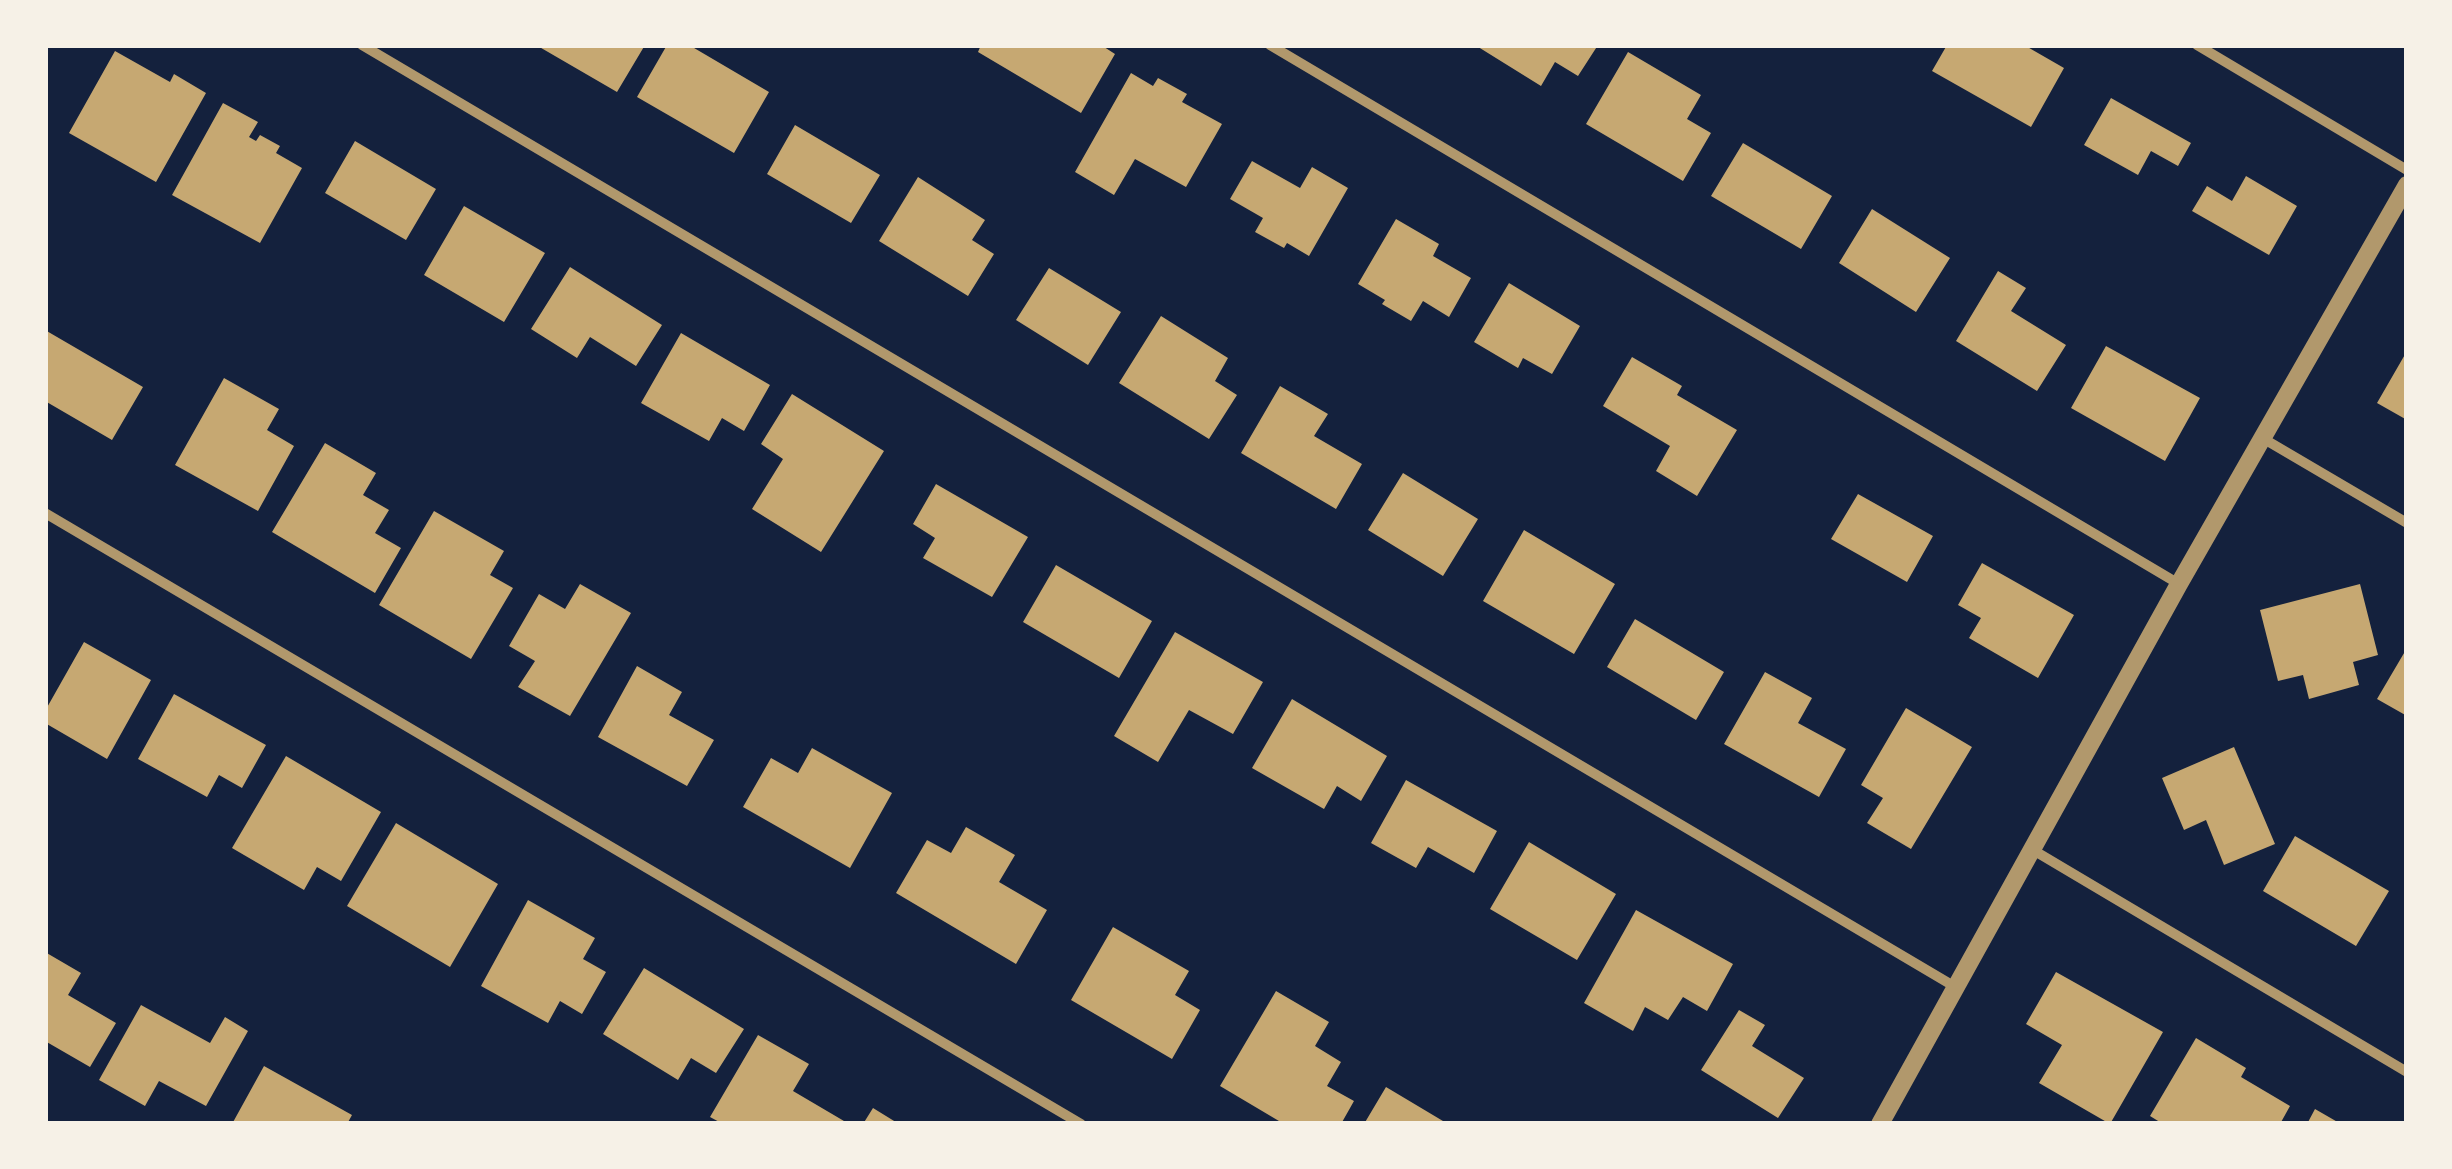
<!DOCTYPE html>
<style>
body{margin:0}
#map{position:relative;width:2452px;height:1169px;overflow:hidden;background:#14213d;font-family:"Asap Condensed",sans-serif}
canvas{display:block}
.frame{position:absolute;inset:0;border:48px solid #f6f1e7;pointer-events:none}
</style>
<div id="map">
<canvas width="2452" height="1169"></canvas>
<div class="frame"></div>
</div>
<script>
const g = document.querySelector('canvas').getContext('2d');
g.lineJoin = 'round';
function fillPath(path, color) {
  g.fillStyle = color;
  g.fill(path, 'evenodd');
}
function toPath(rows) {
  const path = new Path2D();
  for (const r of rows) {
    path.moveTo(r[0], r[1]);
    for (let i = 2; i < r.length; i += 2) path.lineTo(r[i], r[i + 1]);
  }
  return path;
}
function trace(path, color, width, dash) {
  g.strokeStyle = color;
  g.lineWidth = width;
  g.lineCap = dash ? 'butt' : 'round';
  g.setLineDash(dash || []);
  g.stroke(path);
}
fillPath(toPath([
 [536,45,645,45,617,92],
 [667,45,689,45,769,92,734,153,637,97],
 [981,45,1101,45,1115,54,1081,113,978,52],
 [1475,45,1598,45,1578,76,1555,62,1541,86],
 [1947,45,2024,45,2064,68,2031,127,1932,71],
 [115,51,170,82,174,74,206,93,156,182,69,133],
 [1628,52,1701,95,1687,119,1711,133,1683,181,1586,124],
 [1131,73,1153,86,1158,78,1187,94,1182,102,1222,124,1186,187,1135,159,1114,195,1075,172],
 [2111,98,2191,143,2178,166,2151,151,2138,175,2084,145],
 [223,103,258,122,249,137,256,141,260,135,280,146,276,153,302,168,260,243,172,195],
 [795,125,880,175,851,223,767,174],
 [355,141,436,189,406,240,325,193],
 [1743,143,1832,196,1801,249,1711,196],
 [1252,161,1300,188,1312,167,1348,188,1309,256,1287,243,1284,248,1255,232,1263,218,1230,199],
 [2246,176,2297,206,2269,255,2192,211,2207,186,2232,201],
 [918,177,985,220,972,240,994,254,968,296,879,241],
 [464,206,545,253,504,322,424,275],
 [1872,209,1950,258,1916,312,1839,263],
 [1396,219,1439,244,1433,256,1471,278,1449,317,1423,301,1411,321,1382,304,1385,300,1358,284],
 [570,267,662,325,636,366,590,337,577,358,531,329],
 [1049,268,1121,312,1088,365,1016,320],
 [1998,271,2026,288,2011,311,2066,345,2037,391,1956,341],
 [1509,283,1580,326,1552,374,1523,358,1518,368,1474,342],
 [1161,316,1228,358,1215,381,1237,395,1209,439,1119,383],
 [45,330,143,387,112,440,45,401],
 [681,333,770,385,744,431,722,418,709,441,641,403],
 [2106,346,2200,398,2165,461,2071,408],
 [2407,351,2407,420,2377,403],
 [1632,357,1682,386,1677,395,1737,430,1697,496,1656,471,1670,446,1603,406],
 [224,378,279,409,267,430,294,446,258,511,175,465],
 [1280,386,1328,414,1314,436,1362,464,1336,509,1241,453],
 [792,394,884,451,821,552,752,509,783,459,761,444],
 [325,443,376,473,363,495,389,510,375,533,401,548,375,593,272,532],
 [1403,473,1478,519,1443,576,1368,530],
 [936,484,1028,537,992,597,923,558,935,538,913,524],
 [1858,494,1933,536,1907,582,1831,539],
 [434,511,504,551,490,575,513,588,471,659,379,605],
 [1524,530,1615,584,1574,654,1483,601],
 [1982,563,2074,615,2038,678,1969,638,1981,618,1958,605],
 [1056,565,1152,621,1119,678,1023,622],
 [580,584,631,613,570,716,518,687,535,661,509,646,539,594,565,609],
 [2360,584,2378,655,2353,662,2359,685,2309,699,2303,675,2278,681,2260,610],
 [1635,619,1724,672,1696,720,1607,667],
 [1175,632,1263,682,1233,734,1189,710,1158,762,1114,736],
 [84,642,151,680,107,759,45,723,45,711],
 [2407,648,2407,716,2377,699],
 [637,666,682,692,669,715,714,740,687,786,598,737],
 [1765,672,1812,698,1798,723,1846,749,1819,797,1724,744],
 [174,694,266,745,242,788,219,775,207,797,138,759],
 [1292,699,1387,756,1361,801,1337,786,1324,809,1252,768],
 [1906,708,1972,747,1911,849,1867,823,1883,798,1861,785],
 [2234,747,2275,844,2224,865,2206,820,2184,830,2162,778],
 [812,748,892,793,850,868,743,807,771,758,798,773],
 [286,756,381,812,341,881,317,867,304,890,232,848],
 [1406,780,1497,831,1474,873,1428,847,1416,868,1371,843],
 [396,823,498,884,450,967,347,906],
 [966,827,1015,855,999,882,1047,910,1016,964,896,893,927,840,951,853],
 [2295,836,2389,891,2356,946,2263,891],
 [1529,842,1616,894,1577,960,1490,909],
 [528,900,595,938,583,959,606,972,582,1014,560,1001,548,1023,481,986],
 [1636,910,1733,964,1707,1011,1683,997,1668,1020,1645,1007,1633,1031,1584,1003],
 [1113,927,1189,971,1175,995,1200,1010,1172,1059,1071,1000],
 [45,952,81,973,68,995,116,1023,90,1067,45,1041],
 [644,968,744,1029,716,1073,691,1058,678,1080,603,1034],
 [2056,972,2163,1032,2110,1124,2039,1083,2062,1045,2026,1024],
 [1276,991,1329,1022,1315,1046,1341,1062,1327,1086,1354,1101,1341,1124,1284,1124,1220,1086],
 [141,1005,210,1043,225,1017,248,1031,206,1106,159,1081,145,1106,99,1080],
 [1739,1010,1765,1025,1752,1046,1804,1078,1778,1118,1701,1070],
 [758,1035,809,1064,793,1091,844,1121,842,1124,723,1124,710,1117],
 [2196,1038,2246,1068,2241,1077,2290,1106,2280,1124,2163,1124,2150,1116],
 [264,1066,352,1115,347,1124,232,1124],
 [1386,1087,1448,1124,1364,1124],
 [873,1108,899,1124,863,1124],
 [2315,1109,2341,1124,2307,1124]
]), '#c6a872');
trace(toPath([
 [362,45,1957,988],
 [1270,45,2179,584],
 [2197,45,2407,170],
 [2264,439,2407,523],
 [45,513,1081,1124],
 [2033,850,2407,1072]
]), '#b1986c', 10);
trace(toPath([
 [1880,1124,2179,584,2407,185]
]), '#b1986c', 18);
</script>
